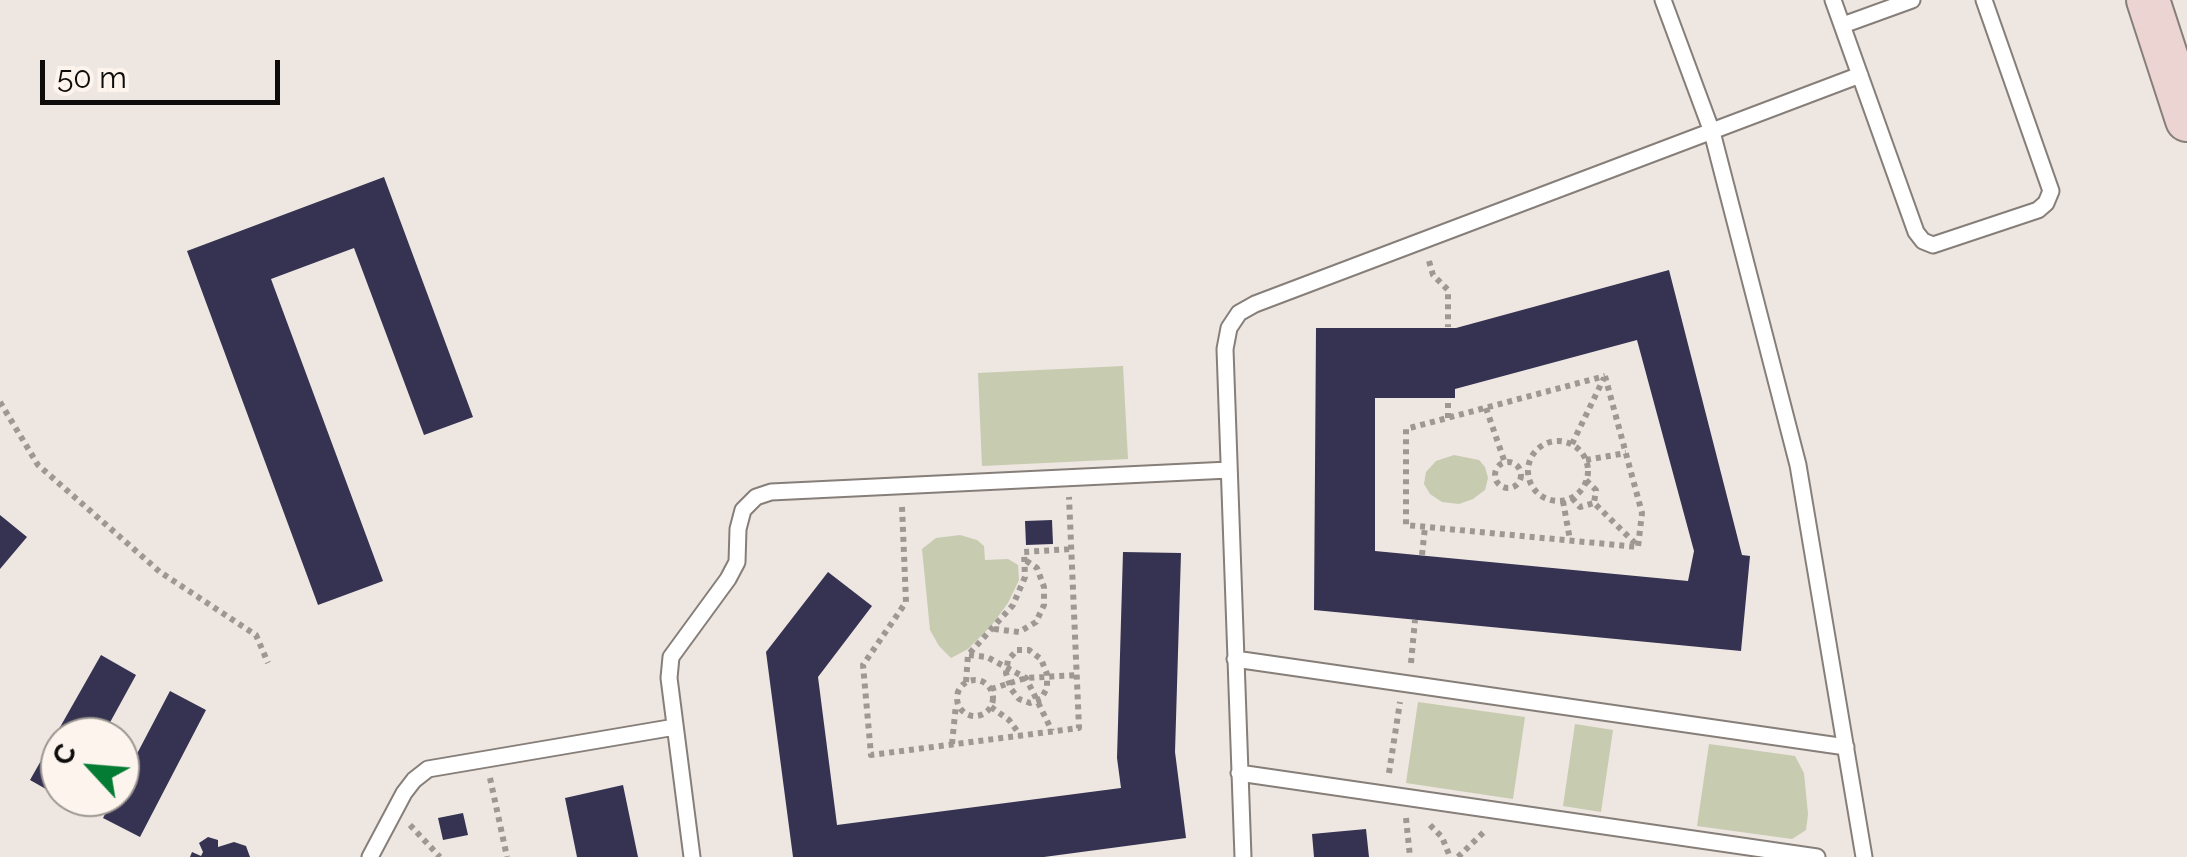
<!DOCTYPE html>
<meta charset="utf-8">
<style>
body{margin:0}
#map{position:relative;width:2187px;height:857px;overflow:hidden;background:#eee6e0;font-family:Raleway,sans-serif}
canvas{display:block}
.north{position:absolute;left:40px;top:717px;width:100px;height:100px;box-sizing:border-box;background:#fcf4ed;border:2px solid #9d9792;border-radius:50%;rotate:296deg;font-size:28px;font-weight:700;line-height:40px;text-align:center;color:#0e0c0a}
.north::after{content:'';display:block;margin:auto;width:35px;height:45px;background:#057c33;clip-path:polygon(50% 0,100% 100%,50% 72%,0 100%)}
.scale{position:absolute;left:40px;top:60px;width:240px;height:45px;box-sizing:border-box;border:5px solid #0e0c0a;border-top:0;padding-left:12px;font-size:30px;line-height:35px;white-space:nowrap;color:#0e0c0a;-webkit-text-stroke:8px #fcf4ed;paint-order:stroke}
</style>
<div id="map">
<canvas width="2187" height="857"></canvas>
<div class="north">С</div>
<div class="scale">50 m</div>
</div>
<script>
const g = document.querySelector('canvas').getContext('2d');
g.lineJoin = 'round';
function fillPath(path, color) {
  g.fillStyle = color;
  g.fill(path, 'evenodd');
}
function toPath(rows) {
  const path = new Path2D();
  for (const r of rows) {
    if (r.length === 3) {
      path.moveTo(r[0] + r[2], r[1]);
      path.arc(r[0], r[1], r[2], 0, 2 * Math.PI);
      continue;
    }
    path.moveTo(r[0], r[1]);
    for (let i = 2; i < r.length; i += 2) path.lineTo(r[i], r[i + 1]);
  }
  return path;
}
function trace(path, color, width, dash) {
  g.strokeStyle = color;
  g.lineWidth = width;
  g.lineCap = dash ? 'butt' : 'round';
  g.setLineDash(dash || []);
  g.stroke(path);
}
fillPath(toPath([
 [1123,366,1128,459,982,466,978,373],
 [1454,455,1479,460,1485,467,1488,478,1485,490,1473,499,1459,504,1442,502,1430,494,1424,484,1426,472,1436,461],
 [960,535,977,540,984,546,985,560,1008,559,1018,565,1019,580,1008,603,991,626,968,649,951,658,939,646,930,630,922,549,936,538],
 [1418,702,1525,717,1513,799,1406,783],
 [1575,724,1613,730,1601,812,1563,806],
 [1709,744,1795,756,1804,773,1808,814,1806,830,1792,839,1697,826]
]), '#c7cbb0');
fillPath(toPath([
 [384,177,473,417,424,435,354,248,271,279,383,581,318,605,187,251],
 [1669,270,1742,555,1750,556,1741,651,1314,610,1316,328,1456,328],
 [1637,340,1694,551,1688,581,1375,551,1375,398,1455,398,1455,389],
 [0,515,27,537,0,569],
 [1052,520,1053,544,1026,545,1025,521],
 [1123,552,1181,553,1175,752,1186,838,1044,857,793,857,766,652,828,572,872,606,818,677,837,825,1121,788,1117,758],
 [101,655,136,675,102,737,60,737,60,797,30,780],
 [170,691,206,710,140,837,103,818,114,797,120,797,120,786],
 [623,785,638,857,577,857,565,798],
 [463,813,468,835,443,840,438,818],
 [1366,829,1369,857,1314,857,1312,834],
 [208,837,218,840,218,847,234,842,246,846,250,857,190,857,192,852,201,856,203,852,199,843]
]), '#353252');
const lane = toPath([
 [1663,0,1712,132,1798,465,1864,857],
 [1833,0,1916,232,1923,241,1933,245,2038,210,2046,203,2051,191,1984,0],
 [1843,25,1912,0],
 [1235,659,1846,747],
 [1239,773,1817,857],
 [370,857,404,793,414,780,428,769,675,727],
 [692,857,669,678,671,657,728,579,737,562,738,529,743,510,756,497,771,492,1229,470],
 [1243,857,1225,349,1229,328,1239,313,1255,304,1860,75]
]);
const secondary = toPath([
 [2148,0,2187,120]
]);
trace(lane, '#867e79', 19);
trace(secondary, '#867e79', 46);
trace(toPath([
 [1429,261,1433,275,1448,290,1448,327],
 [1605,376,1642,513,1638,547,1406,525,1406,429,1605,376],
 [0,402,38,465,160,572,256,635,268,663],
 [1486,408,1505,463],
 [1448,418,1448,398],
 [1558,471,30],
 [1572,444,1604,378],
 [1586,460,1626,453],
 [1508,475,13],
 [1586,480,1596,490,1594,503,1637,545],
 [1572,498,1580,507,1594,503],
 [1563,501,1570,540],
 [902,507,906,602,863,665,871,755,1079,728,1069,497],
 [1422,555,1425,527],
 [994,629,1019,632,1036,622,1044,605,1044,587,1037,568,1025,560],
 [1017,650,1029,650,1041,659,1047,674,1047,688,1041,699,1030,703,1019,699,1011,689,1006,673,1008,660,1017,650],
 [969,655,987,657,1026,678,1052,731],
 [1411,663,1415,620],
 [975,698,18],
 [966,682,968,655,1013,605,1025,577,1024,552,1071,549],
 [991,689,1026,678,1077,675],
 [991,707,1009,720,1021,736],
 [952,744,956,704],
 [1389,773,1400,702],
 [490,778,507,857],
 [1406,818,1410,857],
 [410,825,440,857],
 [1430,825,1442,837,1450,857],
 [1458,857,1486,830]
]), '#9e9894', 6, [5, 5]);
trace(lane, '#fff', 15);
trace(secondary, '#ebd4d1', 42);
</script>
